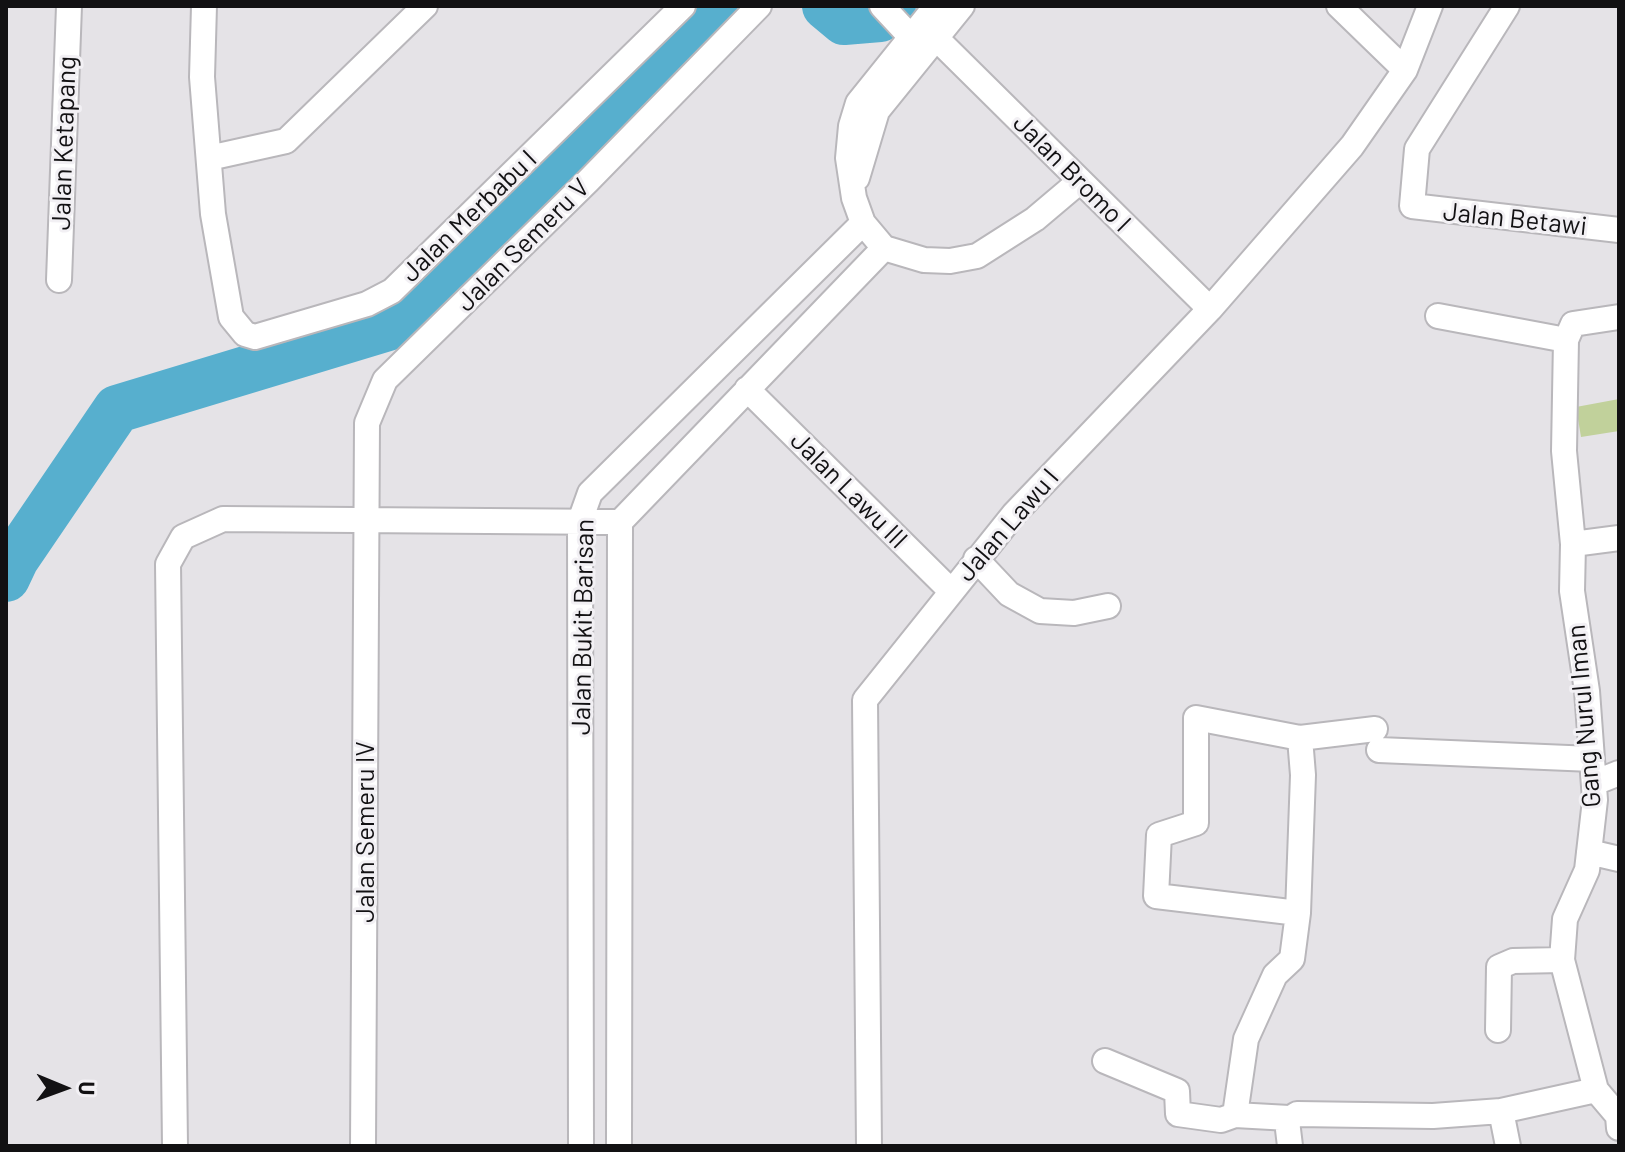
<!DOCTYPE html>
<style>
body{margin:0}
#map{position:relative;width:1625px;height:1152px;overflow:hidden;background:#e5e3e7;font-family:Barlow,sans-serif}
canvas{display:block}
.frame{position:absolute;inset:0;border:8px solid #121113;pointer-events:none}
.north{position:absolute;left:24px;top:1048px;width:80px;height:80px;-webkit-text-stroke:6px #f2f0f4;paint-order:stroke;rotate:91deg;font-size:22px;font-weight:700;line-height:32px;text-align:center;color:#121113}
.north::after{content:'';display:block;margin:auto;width:28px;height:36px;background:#121113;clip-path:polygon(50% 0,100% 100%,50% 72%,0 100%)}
</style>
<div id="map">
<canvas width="1625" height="1152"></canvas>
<div class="frame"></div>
<div class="north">U</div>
</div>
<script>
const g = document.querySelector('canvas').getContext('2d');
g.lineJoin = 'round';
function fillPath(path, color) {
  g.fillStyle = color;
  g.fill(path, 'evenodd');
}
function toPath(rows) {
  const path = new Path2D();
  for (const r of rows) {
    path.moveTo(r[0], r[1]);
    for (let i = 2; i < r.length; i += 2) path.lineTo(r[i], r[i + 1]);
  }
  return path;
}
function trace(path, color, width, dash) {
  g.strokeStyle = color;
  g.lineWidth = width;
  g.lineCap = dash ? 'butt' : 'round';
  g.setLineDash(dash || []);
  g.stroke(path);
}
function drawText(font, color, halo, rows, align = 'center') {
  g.font = font + ' Barlow,sans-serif';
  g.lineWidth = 6;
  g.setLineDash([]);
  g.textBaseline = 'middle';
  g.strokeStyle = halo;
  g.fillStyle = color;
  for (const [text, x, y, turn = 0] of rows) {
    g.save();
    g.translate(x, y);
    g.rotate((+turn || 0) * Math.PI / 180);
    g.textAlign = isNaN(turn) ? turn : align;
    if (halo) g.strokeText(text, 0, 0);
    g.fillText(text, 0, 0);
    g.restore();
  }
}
fillPath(toPath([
 [1619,399,1619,431,1581,437,1576,407]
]), '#c1d19b');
trace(toPath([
 [826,6,844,21,880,18,892,6],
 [6,578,15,559,117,409,401,323,723,6]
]), '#57afce', 48);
const street = toPath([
 [204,6,202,77,213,214,231,317,245,334,255,337,367,304,392,291,683,6],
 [882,6,909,35],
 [936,6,858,103,851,126,848,158,854,198,863,223,884,248,924,260,950,261,977,256,1035,219,1080,181],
 [1339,6,1405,70],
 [1507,6,1417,149,1412,206,1619,230],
 [935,37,1210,309],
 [209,158,286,141,425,6],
 [857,178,877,111,962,6],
 [59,280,69,6],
 [1438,316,1566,340],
 [747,389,951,591],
 [1573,544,1619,538],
 [976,559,1009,594,1040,611,1074,613,1108,606],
 [1379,750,1592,759],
 [1594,783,1619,773],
 [1589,852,1619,859],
 [1298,913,1156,896,1159,835,1196,823,1196,718,1300,738,1375,729],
 [1498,1030,1499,967,1513,961,1562,960],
 [1105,1061,1177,1091,1178,1114,1221,1120,1235,1115],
 [1596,1090,1618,1116,1619,1128],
 [1289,1118,1235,1115,1246,1039,1275,975,1292,959,1298,913,1303,775,1300,738],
 [175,1146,168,564,183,537,223,519,620,522],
 [363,1146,367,423,385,380,588,181,759,6],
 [581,1146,580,521,590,493,863,223],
 [619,1146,620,522,884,248],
 [869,1146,865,700,1014,514,1210,309,1352,146,1405,70,1430,6],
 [1290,1146,1287,1121,1297,1114,1433,1116,1501,1111],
 [1508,1146,1501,1111,1596,1090,1562,960,1565,919,1587,870,1595,800,1587,691,1572,591,1573,544,1564,451,1566,340,1573,324,1619,317]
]);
trace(street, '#b9b7bb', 28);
trace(street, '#fff', 24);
drawText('26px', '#121113', '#f2f0f4', [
 ["Jalan Ketapang",64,143,-88],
 ["Jalan Bromo I",1072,173,45],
 ["Jalan Merbabu I",469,216,-44],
 ["Jalan Betawi",1515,219,6],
 ["Jalan Semeru V",523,245,-45],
 ["Jalan Lawu III",849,490,45],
 ["Jalan Lawu I",1008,525,-49],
 ["Jalan Bukit Barisan",583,627,-89],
 ["Gang Nurul Iman",1584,716,-95],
 ["Jalan Semeru IV",365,832,-90]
]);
</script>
